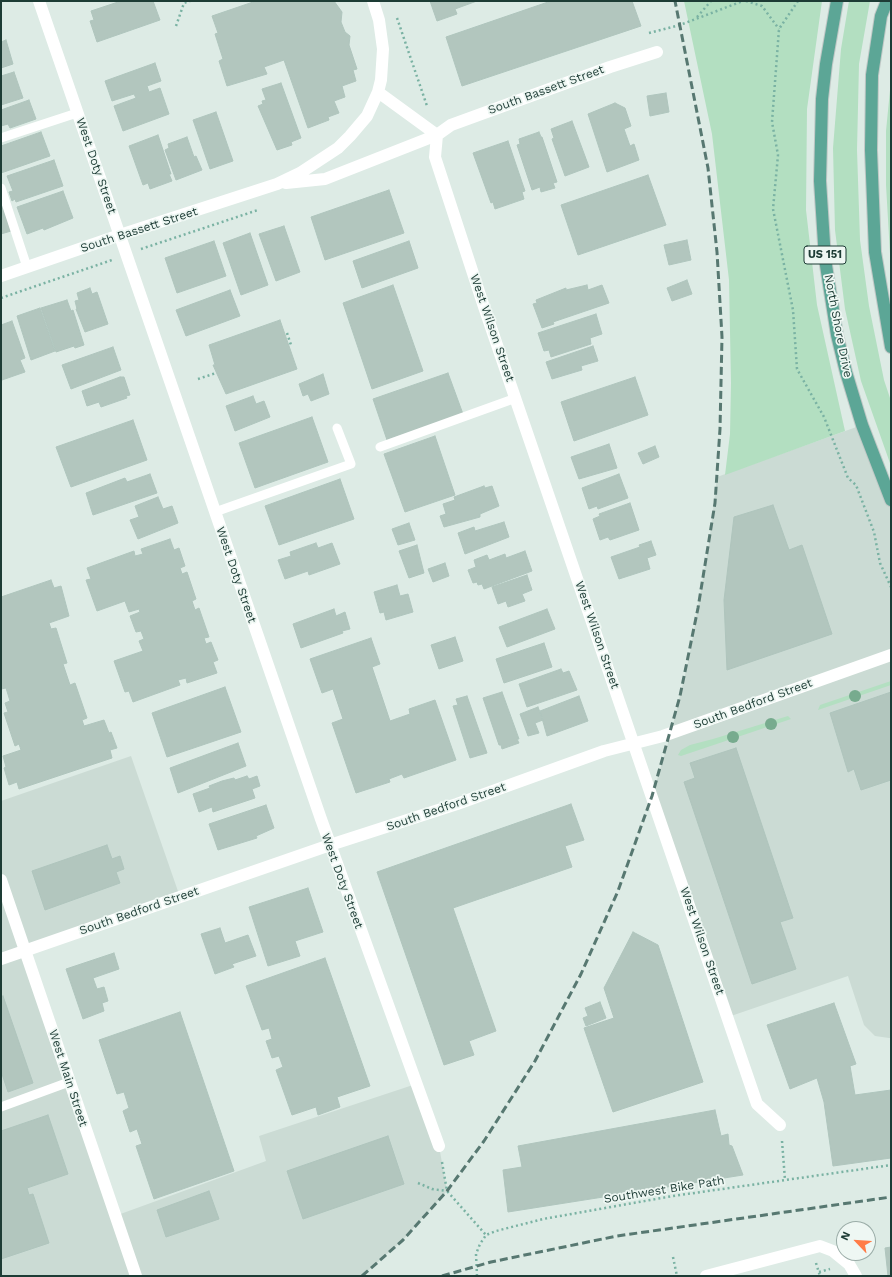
<!DOCTYPE html>
<style>
body{margin:0}
#map{position:relative;width:892px;height:1277px;overflow:hidden;background:#ddebe5;font-family:"Work Sans",sans-serif}
canvas{display:block}
.frame{position:absolute;inset:0;border:2px solid #1d3c35;pointer-events:none}
.north{position:absolute;left:836px;top:1221px;width:40px;height:40px;box-sizing:border-box;background:#eef7f3;border:1px solid #9aaca7;border-radius:50%;rotate:295deg;font-size:11px;font-weight:700;line-height:16px;text-align:center;color:#1d3c35}
.north::after{content:'';display:block;margin:auto;width:14px;height:18px;background:#ff7c47;clip-path:polygon(50% 0,100% 100%,50% 72%,0 100%)}
</style>
<div id="map">
<canvas width="892" height="1277"></canvas>
<div class="frame"></div>
<div class="north">N</div>
</div>
<script>
const g = document.querySelector('canvas').getContext('2d');
g.lineJoin = 'round';
function fillPath(path, color) {
  g.fillStyle = color;
  g.fill(path, 'evenodd');
}
function toPath(rows) {
  const path = new Path2D();
  for (const r of rows) {
    path.moveTo(r[0], r[1]);
    for (let i = 2; i < r.length; i += 2) path.lineTo(r[i], r[i + 1]);
  }
  return path;
}
function trace(path, color, width, dash) {
  g.strokeStyle = color;
  g.lineWidth = width;
  g.lineCap = dash ? 'butt' : 'round';
  g.setLineDash(dash || []);
  g.stroke(path);
}
function drawText(font, color, halo, rows, align = 'center') {
  g.font = font + ' "Work Sans",sans-serif';
  g.lineWidth = 3.5;
  g.setLineDash([]);
  g.textBaseline = 'middle';
  g.strokeStyle = halo;
  g.fillStyle = color;
  for (const [text, x, y, turn = 0] of rows) {
    g.save();
    g.translate(x, y);
    g.rotate((+turn || 0) * Math.PI / 180);
    g.textAlign = isNaN(turn) ? turn : align;
    if (halo) g.strokeText(text, 0, 0);
    g.fillText(text, 0, 0);
    g.restore();
  }
}
fillPath(toPath([
 [862,425,891,500,891,1038,889,1038,875,1036,864,1025,848,976,728,1017,652,796,671,733,689,658,709,543,717,477],
 [131,756,180,897,25,951,115,1216,266,1161,259,1136,416,1084,439,1146,447,1191,403,1240,362,1276,1,1276,1,801]
]), '#cbdbd4');
fillPath(toPath([
 [684,1,822,1,807,109,806,210,817,305,845,431,725,475,730,434,731,383,729,280,712,134],
 [849,1,870,1,859,64,857,150,860,240,869,306,884,380,891,401,891,466,861,381,845,309,835,230,833,148,841,49],
 [891,80,891,271,886,185,886,131],
 [891,681,891,685,818,710,820,705],
 [788,716,791,719,681,756,678,755,681,750,690,745,713,739]
]), '#b3dfc1');
const building = toPath([
 [121,1,153,1,160,20,97,42,90,21,94,20,91,11,121,1],
 [256,1,334,1,342,12,341,22,345,32,350,36,349,45,357,69,353,70,356,81,342,86,345,97,334,101,339,113,328,117,329,120,308,128,284,60,264,67,267,74,227,86,219,61,223,59,215,34,218,33,212,16,256,1],
 [430,1,477,1,455,9,457,14,437,21,430,1],
 [551,1,632,1,641,26,462,86,446,37,551,1],
 [6,40,13,64,1,68,1,42,6,40],
 [155,63,161,81,147,86,149,92,160,88,169,114,123,131,114,106,136,98,134,94,112,101,105,81,155,63],
 [14,72,23,98,1,105,1,76,14,72],
 [281,83,301,138,291,142,292,145,277,150,258,106,263,104,262,101,266,100,262,89,281,83],
 [666,93,669,112,650,116,647,96,666,93],
 [29,100,36,119,10,128,8,124,1,126,1,110,29,100],
 [615,103,625,108,631,126,624,129,630,146,634,144,639,160,607,172,588,114,615,103],
 [216,112,233,161,210,169,193,120,216,112],
 [572,121,589,167,565,176,552,139,554,138,551,129,572,121],
 [41,132,50,156,1,173,1,146,41,132],
 [539,132,541,137,542,137,557,182,553,183,555,188,541,192,540,187,532,190,517,145,520,144,519,139,539,132],
 [158,135,171,174,169,174,172,181,150,189,148,183,143,185,129,146,158,135],
 [187,137,194,157,196,156,202,170,176,180,165,150,169,148,168,144,187,137],
 [508,141,525,191,522,192,524,199,495,209,493,202,491,203,473,153,508,141],
 [54,160,63,186,16,202,15,199,12,201,9,192,13,191,7,176,54,160],
 [648,175,666,225,578,255,561,205,648,175],
 [389,190,404,233,325,260,311,217,389,190],
 [63,191,73,218,44,230,43,228,27,234,17,207,63,191],
 [1,201,11,231,1,234,1,201],
 [284,226,300,272,276,281,259,234,284,226],
 [250,233,268,285,241,295,223,243,250,233],
 [687,240,691,260,669,265,664,245,687,240],
 [214,241,226,276,177,293,165,258,214,241],
 [409,241,418,268,362,288,353,261,409,241],
 [687,280,692,294,672,301,667,288,687,280],
 [393,285,423,371,372,389,343,303,393,285],
 [587,285,588,290,602,285,609,303,553,322,554,324,542,328,533,304,537,303,536,300,566,288,566,290,587,285],
 [90,288,92,294,97,292,108,324,85,332,76,309,77,309,75,301,79,300,77,293,90,288],
 [230,290,240,316,186,336,176,310,230,290],
 [67,300,71,311,73,310,84,345,75,348,74,346,56,352,41,308,67,300],
 [40,308,55,351,31,360,17,316,40,308],
 [596,314,602,334,590,338,591,344,551,357,549,350,544,351,538,333,596,314],
 [280,320,297,369,226,394,213,365,215,365,209,345,280,320],
 [12,321,25,358,20,360,25,372,2,380,1,325,12,321],
 [593,346,598,361,581,366,582,370,552,379,546,362,593,346],
 [113,347,121,370,71,389,62,365,113,347],
 [448,373,463,414,387,440,373,399,448,373],
 [323,374,329,394,311,401,308,394,303,396,299,384,323,374],
 [120,377,124,377,130,395,126,396,127,398,101,407,99,402,87,406,82,391,120,377],
 [635,377,648,415,574,441,561,402,635,377],
 [253,396,256,404,264,401,270,417,235,431,226,406,253,396],
 [312,417,328,462,255,488,239,443,312,417],
 [133,420,147,460,71,487,56,447,133,420],
 [435,436,455,495,405,512,384,454,435,436],
 [609,444,617,468,579,479,571,457,609,444],
 [655,446,659,457,643,464,638,453,655,446],
 [150,474,157,493,93,515,86,493,125,478,127,482,150,474],
 [619,474,628,498,598,509,597,506,589,509,582,488,619,474],
 [340,479,354,519,279,545,265,506,340,479],
 [484,486,485,488,492,486,499,506,480,514,480,517,444,527,440,516,446,514,443,504,455,500,454,497,484,486],
 [158,497,163,509,172,506,178,523,138,539,130,520,139,517,135,506,158,497],
 [630,503,639,530,610,540,608,537,600,540,593,519,600,516,599,514,630,503],
 [773,505,789,550,802,545,832,634,727,670,724,600,734,517,773,505],
 [504,522,509,537,465,554,458,533,474,527,475,531,504,522],
 [409,523,415,540,398,545,392,529,409,523],
 [170,539,174,550,179,548,185,566,180,568,182,574,187,572,196,599,192,601,195,610,199,608,209,637,204,638,206,644,211,642,218,660,213,662,217,673,187,683,186,678,178,680,180,685,133,702,129,691,125,692,114,661,143,651,139,641,144,639,141,631,136,632,130,616,140,612,139,609,129,612,125,601,97,611,86,580,91,579,87,568,134,551,135,556,143,554,141,549,170,539],
 [651,541,656,555,647,558,650,569,619,579,611,557,640,547,639,545,651,541],
 [316,543,318,548,332,543,340,564,309,575,308,571,285,579,278,560,291,556,290,552,316,543],
 [417,545,424,573,409,578,399,551,417,545],
 [525,551,532,571,484,589,482,584,478,585,477,582,473,583,468,570,476,567,474,560,487,555,489,560,505,554,506,558,525,551],
 [445,563,449,576,433,582,428,569,445,563],
 [527,575,532,590,522,594,525,601,508,607,506,601,498,604,492,587,527,575],
 [51,580,54,588,61,586,69,616,49,623,51,629,56,628,67,663,63,664,70,685,75,683,87,718,82,720,84,726,104,720,109,733,111,732,117,748,110,750,112,758,19,789,17,782,9,785,4,768,6,767,3,756,21,750,19,744,15,746,4,713,8,712,5,703,10,701,6,688,1,689,1,597,51,580],
 [397,585,400,596,408,594,413,612,386,620,384,612,380,613,374,592,397,585],
 [334,609,336,616,345,612,350,629,342,631,343,633,301,648,293,624,334,609],
 [547,609,555,629,507,647,499,627,547,609],
 [455,637,463,661,439,669,431,645,455,637],
 [371,638,380,664,372,667,390,721,410,714,409,709,435,700,456,760,404,778,402,774,389,779,390,782,356,793,332,723,343,719,333,689,322,693,310,659,371,638],
 [544,643,552,667,504,683,496,659,544,643],
 [561,669,563,673,569,671,577,690,527,707,519,684,561,669],
 [225,687,241,732,167,757,152,713,225,687],
 [502,692,519,739,517,739,519,743,502,749,501,745,499,745,483,698,502,692],
 [891,692,891,780,861,790,854,769,848,772,830,713,891,692],
 [467,696,487,753,470,758,453,706,458,705,456,699,467,696],
 [579,696,588,721,547,736,540,711,579,696],
 [538,707,543,720,535,723,539,733,528,736,520,714,538,707],
 [238,743,246,766,178,793,170,768,238,743],
 [736,748,793,918,780,922,796,969,752,984,684,782,695,778,690,763,736,748],
 [247,776,249,779,257,776,260,786,252,789,255,798,213,812,212,807,199,812,193,794,210,788,209,786,222,781,234,778,235,780,247,776],
 [571,804,584,840,565,846,572,867,453,908,496,1031,469,1041,474,1055,444,1065,377,872,571,804],
 [266,805,274,828,256,836,257,838,218,850,209,824,266,805],
 [107,845,112,859,120,856,124,869,116,872,120,883,45,910,32,871,107,845],
 [308,888,323,932,295,941,300,956,268,966,249,907,308,888],
 [220,928,225,943,248,935,256,956,232,964,234,967,215,974,201,934,220,928],
 [633,932,658,945,703,1082,613,1112,584,1028,614,1018,604,988,633,932],
 [114,953,119,969,93,978,97,989,104,987,108,1001,102,1003,104,1011,83,1019,66,969,114,953],
 [325,958,370,1086,337,1097,340,1107,318,1115,316,1107,292,1115,276,1070,283,1067,279,1056,272,1058,266,1041,272,1039,269,1028,262,1030,246,986,325,958],
 [3,996,33,1083,8,1092,1,1071,1,997,3,996],
 [600,1002,606,1018,586,1026,583,1018,588,1016,585,1008,600,1002],
 [834,1003,856,1064,850,1066,855,1095,891,1090,891,1158,833,1166,824,1102,817,1078,790,1089,767,1025,834,1003],
 [180,1012,234,1171,154,1199,136,1146,142,1144,137,1129,130,1132,123,1111,129,1108,124,1092,117,1094,99,1040,180,1012],
 [715,1110,721,1136,728,1134,729,1145,732,1146,743,1175,508,1212,503,1170,522,1167,518,1146,715,1110],
 [48,1115,68,1174,27,1188,29,1195,33,1194,49,1243,1,1259,1,1131,48,1115],
 [388,1136,404,1184,303,1219,287,1171,388,1136],
 [209,1191,219,1219,166,1237,157,1210,209,1191],
 [891,1247,891,1276,888,1276,885,1248,891,1247]
]);
fillPath(building, '#b2c6be');
trace(building, '#afc5bd', 1);
const primary = toPath([
 [837,1,826,64,822,99,820,181,825,259,837,335,846,372,862,425,891,500],
 [887,1,881,16,872,75,871,150,875,252,891,347]
]);
trace(primary, '#c0c8c6', 14);
trace(toPath([
 [746,1,762,6,779,29],
 [798,1,779,29,772,122,778,155,773,209,793,310,797,369,824,417,848,478,856,485,874,532,880,563,891,587],
 [697,17,711,1],
 [397,18,427,106],
 [176,26,184,3,190,1],
 [649,33,680,25,743,1],
 [141,249,258,210],
 [1,298,112,260],
 [287,333,291,345,289,346],
 [198,379,216,373],
 [782,1141,785,1180],
 [442,1162,447,1191,486,1235],
 [418,1183,432,1189,447,1191],
 [673,1257,677,1276],
 [816,1263,820,1276],
 [819,1272,830,1269],
 [477,1276,476,1254,480,1244,486,1235,496,1231,543,1219,673,1196,891,1165]
]), '#7ab2a3', 2.5, [2, 3]);
trace(toPath([
 [1,138,77,113],
 [1,188,27,267],
 [380,447,516,398],
 [215,512,351,464,337,428],
 [1,1107,69,1082]
]), '#fff', 9);
trace(toPath([
 [39,1,321,819,439,1146],
 [657,52,610,67,451,125,437,135,435,157,484,307,757,1104,780,1125],
 [1,880,136,1276],
 [1,959,330,845,457,804,604,751,663,736,891,655],
 [706,1276,820,1246,833,1251,849,1264,856,1276]
]), '#fff', 12);
trace(toPath([
 [378,92,437,135],
 [286,183,325,179,437,135],
 [1,276,120,235,277,184,300,173,338,148,350,136,367,116,378,92,381,80,383,49,379,20,373,1]
]), '#fff', 12);
trace(primary, '#5ca696', 12);
trace(toPath([
 [362,1276,403,1240,447,1191,484,1141,535,1061,581,974,618,891,652,796,680,696,698,608,715,503,720,429,722,337,717,252,708,168,675,1],
 [442,1276,491,1262,617,1236,891,1197]
]), '#577871', 3, [8, 4]);
g.fillStyle = '#77ab8e';
for (const [x, y] of [
 [855,696],
 [771,724],
 [733,737]
]) {
  g.beginPath();
  g.arc(x, y, 6, 0, 2 * Math.PI);
  g.fill();
}
for (const [x, y, w] of [
 [825,255,42]
]) {
  const box = new Path2D();
  box.roundRect(x - w / 2, y - 9, w, 18, 3);
  g.fillStyle = '#eef7f3';
  g.fill(box);
  trace(box, '#1d3c35', 1);
}
drawText('bold 11px', '#1d3c35', null, [
 ["US 151",825,255]
]);
drawText('12px', '#1d3c35', '#eef7f3', [
 ["South Bassett Street",546,90,-20],
 ["West Doty Street",96,166,71],
 ["South Bassett Street",139,230,-18],
 ["North Shore Drive",838,326,79],
 ["West Wilson Street",492,328,71],
 ["West Doty Street",236,575,71],
 ["West Wilson Street",597,635,71],
 ["South Bedford Street",753,704,-20],
 ["South Bedford Street",446,807,-19],
 ["West Doty Street",342,881,70],
 ["South Bedford Street",139,911,-19],
 ["West Wilson Street",702,941,71],
 ["West Main Street",68,1078,72],
 ["Southwest Bike Path",664,1190,-9]
]);
</script>
